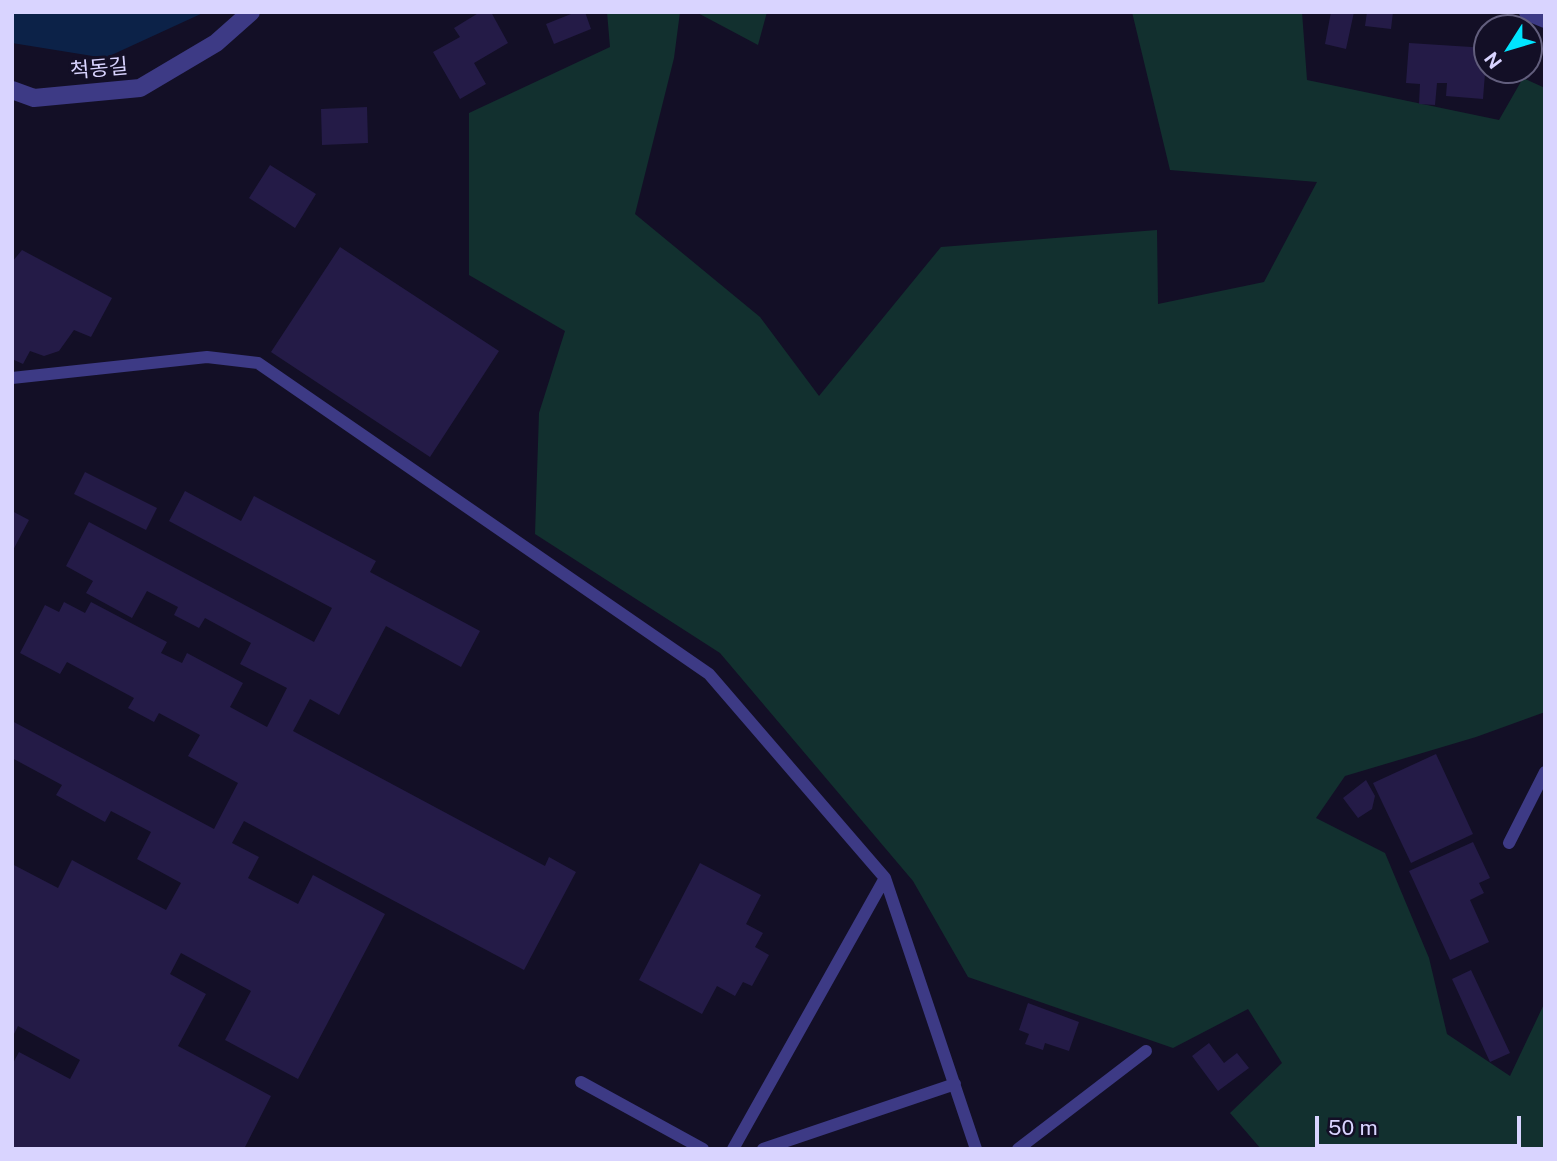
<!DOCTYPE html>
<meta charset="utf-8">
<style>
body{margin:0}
#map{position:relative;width:1557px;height:1161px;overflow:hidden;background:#130f26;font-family:"Public Sans",sans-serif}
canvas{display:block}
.frame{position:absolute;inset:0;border:14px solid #d9d4ff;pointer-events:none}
.north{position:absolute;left:1473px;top:14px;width:70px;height:70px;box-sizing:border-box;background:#130f26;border:2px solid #625e7d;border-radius:50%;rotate:233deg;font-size:19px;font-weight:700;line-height:28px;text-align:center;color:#d9d4ff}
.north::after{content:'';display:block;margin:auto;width:24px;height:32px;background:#00e5ff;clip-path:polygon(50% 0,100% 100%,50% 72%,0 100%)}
.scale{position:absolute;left:1315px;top:1116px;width:206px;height:32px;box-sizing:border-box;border:4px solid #d9d4ff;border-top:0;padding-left:9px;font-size:21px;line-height:24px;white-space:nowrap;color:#d9d4ff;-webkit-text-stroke:5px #130f26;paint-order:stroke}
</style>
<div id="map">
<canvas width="1557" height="1161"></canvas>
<div class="frame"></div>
<div class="north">N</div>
<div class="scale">50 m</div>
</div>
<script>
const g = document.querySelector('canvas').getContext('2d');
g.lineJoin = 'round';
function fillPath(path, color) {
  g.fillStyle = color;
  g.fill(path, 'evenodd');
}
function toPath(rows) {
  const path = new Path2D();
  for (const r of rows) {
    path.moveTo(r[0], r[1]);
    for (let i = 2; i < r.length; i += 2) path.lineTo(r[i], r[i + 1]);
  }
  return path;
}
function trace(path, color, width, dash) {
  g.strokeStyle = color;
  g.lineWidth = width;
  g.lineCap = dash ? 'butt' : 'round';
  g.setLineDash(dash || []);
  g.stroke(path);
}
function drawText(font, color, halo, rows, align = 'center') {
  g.font = font + ' "Public Sans","Noto Sans KR",sans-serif';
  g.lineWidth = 6;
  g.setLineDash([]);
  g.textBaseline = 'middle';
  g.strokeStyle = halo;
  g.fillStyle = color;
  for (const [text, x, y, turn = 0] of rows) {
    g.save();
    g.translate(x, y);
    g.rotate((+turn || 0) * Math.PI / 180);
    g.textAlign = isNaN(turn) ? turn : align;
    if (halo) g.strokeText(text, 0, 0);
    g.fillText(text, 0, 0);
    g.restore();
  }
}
fillPath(toPath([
 [607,12,680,12,674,58,635,214,760,317,819,396,941,247,1157,230,1158,304,1264,282,1317,182,1170,170,1132,12,1302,12,1307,80,1499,120,1523,78,1545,88,1545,712,1476,737,1345,776,1316,818,1385,853,1429,958,1447,1034,1510,1076,1545,1002,1545,1149,1261,1149,1230,1113,1282,1063,1248,1009,1173,1048,968,977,913,881,720,653,535,534,539,413,565,331,469,275,469,113,610,47],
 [696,12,767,12,758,45]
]), '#12302f');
fillPath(toPath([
 [12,12,205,12,105,58,12,43]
]), '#0c2248');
fillPath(toPath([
 [480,12,491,12,508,43,474,63,486,84,460,99,433,52,460,37,454,28],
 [576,12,585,12,591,29,554,44,546,24],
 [1331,12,1354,12,1346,49,1325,44],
 [1367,12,1393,12,1391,29,1365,26],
 [1409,43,1487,48,1483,99,1446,96,1447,83,1437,83,1435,105,1419,104,1420,84,1406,83],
 [367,107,368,143,322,145,321,109],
 [270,165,316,194,295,228,249,198],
 [340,247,499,351,430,457,271,352],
 [22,250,112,298,91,337,74,330,59,351,44,356,30,351,23,364,12,359,12,262],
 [85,472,157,508,146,530,74,494],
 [185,491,241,521,254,496,376,561,370,572,480,631,461,667,386,626,339,715,310,699,293,731,545,866,549,857,576,872,524,970,244,821,232,843,259,857,248,878,298,904,313,875,385,914,298,1079,225,1040,251,991,181,953,170,974,206,994,178,1046,271,1096,244,1149,12,1149,12,1065,19,1052,70,1079,80,1060,18,1026,12,1038,12,864,58,888,72,860,166,910,181,883,137,859,151,832,111,811,105,822,56,795,62,785,12,758,12,721,214,829,238,783,188,756,200,735,159,713,154,722,128,708,134,698,67,662,60,674,20,653,45,605,59,612,64,602,85,613,91,602,167,642,161,653,182,663,187,653,243,683,230,707,267,727,287,688,240,664,251,643,205,618,199,628,174,615,178,607,147,591,132,618,86,593,93,581,66,566,89,522,314,642,332,608,169,521],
 [12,511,29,520,12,552],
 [1436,754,1473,834,1411,863,1373,783],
 [1366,780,1375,796,1372,809,1358,818,1343,798],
 [1473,842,1490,878,1479,883,1484,893,1470,900,1489,942,1450,960,1409,871],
 [700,863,761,895,746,924,763,933,755,947,769,955,752,986,743,982,735,996,717,986,702,1014,639,980],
 [1471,970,1510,1053,1490,1062,1452,979],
 [1028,1003,1079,1022,1069,1051,1045,1043,1043,1050,1025,1044,1029,1034,1019,1030],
 [1209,1043,1224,1063,1237,1053,1249,1068,1218,1091,1192,1056]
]), '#241b47');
trace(toPath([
 [12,378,207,357,258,363,709,674,885,878,976,1149],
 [1509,843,1545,772],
 [581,1082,703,1149],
 [733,1149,885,878],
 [763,1149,955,1084],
 [1018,1149,1146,1051]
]), '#3d3a85', 12);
trace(toPath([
 [1528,12,1545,19],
 [12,90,34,98,140,88,216,43,251,12]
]), '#3d3a85', 18);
drawText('21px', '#d9d4ff', '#130f26', [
 ["척동길",99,69,-5]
]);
</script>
